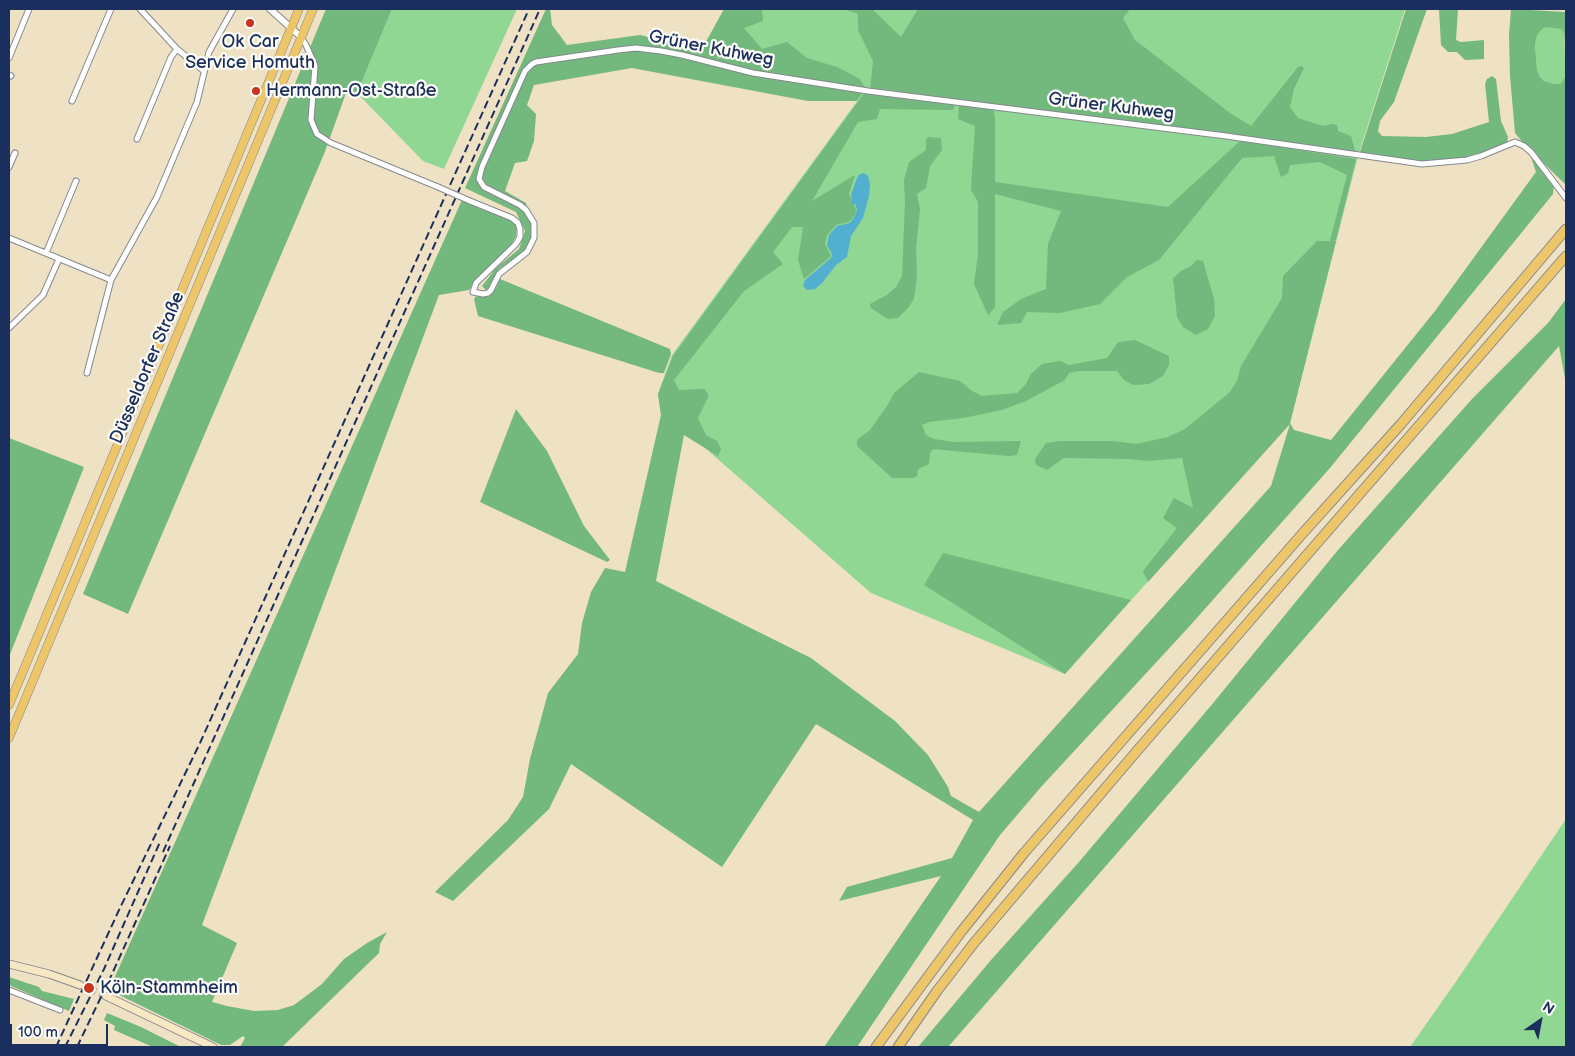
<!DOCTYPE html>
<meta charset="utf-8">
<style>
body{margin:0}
#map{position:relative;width:1575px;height:1056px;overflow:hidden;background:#efe1c3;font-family:"Balsamiq Sans",sans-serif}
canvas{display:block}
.frame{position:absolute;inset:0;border:10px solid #1b2f5e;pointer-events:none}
.north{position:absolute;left:1515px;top:996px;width:50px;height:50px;-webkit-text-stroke:4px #fdfcf7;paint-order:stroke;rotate:33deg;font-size:14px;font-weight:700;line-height:20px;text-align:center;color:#1b2f5e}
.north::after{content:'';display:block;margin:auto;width:18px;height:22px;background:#1b2f5e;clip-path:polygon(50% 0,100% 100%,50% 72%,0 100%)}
.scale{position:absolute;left:10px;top:1024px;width:98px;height:22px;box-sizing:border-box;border:2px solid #1b2f5e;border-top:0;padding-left:6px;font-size:15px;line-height:18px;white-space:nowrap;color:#1b2f5e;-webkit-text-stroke:4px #fdfcf7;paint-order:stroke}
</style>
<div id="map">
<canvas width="1575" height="1056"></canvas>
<div class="frame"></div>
<div class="north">N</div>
<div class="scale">100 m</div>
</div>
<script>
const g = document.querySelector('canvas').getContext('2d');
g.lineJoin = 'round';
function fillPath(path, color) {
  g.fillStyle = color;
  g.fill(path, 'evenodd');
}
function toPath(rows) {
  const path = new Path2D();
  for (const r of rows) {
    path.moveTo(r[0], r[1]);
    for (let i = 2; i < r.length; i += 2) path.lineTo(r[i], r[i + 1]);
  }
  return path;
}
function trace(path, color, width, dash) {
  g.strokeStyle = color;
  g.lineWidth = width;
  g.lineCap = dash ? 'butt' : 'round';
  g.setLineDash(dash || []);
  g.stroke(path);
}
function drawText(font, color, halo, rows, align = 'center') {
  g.font = font + ' "Balsamiq Sans",sans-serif';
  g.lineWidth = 4.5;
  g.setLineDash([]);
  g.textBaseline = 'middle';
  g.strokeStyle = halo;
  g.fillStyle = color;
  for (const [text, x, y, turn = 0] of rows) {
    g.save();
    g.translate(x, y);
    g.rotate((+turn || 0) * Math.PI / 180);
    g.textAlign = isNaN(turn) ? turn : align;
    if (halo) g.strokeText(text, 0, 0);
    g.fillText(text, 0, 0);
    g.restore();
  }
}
fillPath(toPath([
 [392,9,517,9,444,169,423,161,357,93],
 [724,9,1405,9,1358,156,1290,423,1065,674,871,593,705,448,685,435,661,415,658,394,672,355,866,89,703,49],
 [1546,27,1555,27,1561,29,1564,32,1566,76,1565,81,1561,84,1554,84,1544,81,1540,77,1537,70,1535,44,1537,36,1541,30],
 [1566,819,1566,1047,1410,1047,1455,983]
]), '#8fd792');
fillPath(toPath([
 [326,9,392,9,357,93,346,93,324,154,128,614,83,594],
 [546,9,550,9,552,25,567,45,640,35,702,49,724,9,762,9,763,21,744,28,762,49,787,42,807,58,837,67,860,79,866,89,857,101,808,101,632,68,534,85,527,105,536,114,534,141,527,161,515,163,505,191,526,203,532,225,532,237,529,246,523,253,499,269,487,291,482,286,496,268,519,249,525,231,516,212,465,188],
 [844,9,872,9,901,37,918,9,1130,9,1123,18,1135,40,1230,113,1251,126,1298,67,1301,66,1304,68,1294,89,1290,107,1298,118,1323,126,1332,124,1337,125,1338,131,1351,136,1356,154,870,90,873,61,858,30,858,14],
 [1406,9,1427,9,1394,102,1380,121,1378,131,1382,136,1426,137,1452,134,1489,122,1485,84,1487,79,1492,76,1496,79,1501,121,1508,137,1507,143,1476,156,1421,163,1359,155],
 [1439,9,1458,9,1456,40,1461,42,1484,40,1484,59,1465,60,1457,52,1448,52,1441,45],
 [1511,9,1566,12,1566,61,1564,32,1561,29,1546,27,1541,30,1537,36,1535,44,1537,70,1540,77,1544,81,1554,84,1561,84,1566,76,1566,185,1525,145,1515,133,1510,76,1509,35],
 [865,92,956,103,953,110,880,109,877,119,858,122,812,201,855,175,849,194,856,210,855,215,849,222,836,225,827,235,825,244,831,256,804,279,798,260,803,227,792,227,773,252,783,264,744,291,674,380,679,390,704,389,709,395,698,418,706,435,717,441,721,449,718,456,684,435,656,581,811,658,895,721,928,755,948,787,951,796,979,812,1271,486,1290,424,1148,582,1143,571,1177,528,1163,518,1174,498,1193,508,1182,458,1148,461,1129,459,1064,458,1047,470,1036,465,1035,459,1046,443,1060,441,1114,441,1136,444,1168,437,1185,429,1230,392,1237,381,1241,366,1282,298,1283,276,1317,241,1330,241,1347,175,1320,162,1290,165,1288,173,1281,177,1274,156,1242,158,1159,260,1127,277,1100,304,1060,313,1027,312,1021,323,997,325,1003,312,1021,299,1046,289,1048,244,1061,211,995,194,995,307,988,315,974,284,978,254,978,202,971,190,975,126,958,119,959,102,993,107,995,117,995,182,1168,207,1240,141,1356,159,1336,240,1333,241,1336,241,1290,423,1294,430,1331,440,1435,311,1536,172,1531,157,1554,185,1553,194,1330,468,1187,629,1041,787,1000,835,857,1047,824,1047,941,876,839,901,847,887,952,858,973,820,816,724,722,867,571,764,549,809,453,901,435,892,508,820,523,797,530,759,548,693,578,654,582,623,591,592,605,568,625,572,661,415,658,394,673,356],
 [928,137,941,138,942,150,930,166,926,188,917,194,920,209,916,248,917,275,914,299,908,308,898,318,888,319,871,308,870,304,887,295,896,287,902,276,905,202,904,180,909,162,926,150,926,140],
 [462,200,510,219,517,225,516,236,510,247,476,279,469,290,439,295,202,925,237,943,212,1002,227,1006,254,1011,278,1010,294,1005,322,984,344,959,367,943,387,932,380,944,379,953,282,1047,240,1047,245,1038,243,1036,230,1045,221,1045,109,990],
 [1197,260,1203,261,1214,299,1215,316,1208,329,1196,335,1183,327,1177,317,1173,278,1181,271,1191,266],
 [500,279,670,349,671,354,664,373,659,373,478,316,474,299,476,296,484,297,490,295,496,288],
 [1566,299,1566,384,1559,346,948,1047,918,1047,991,960,1079,862,1214,702,1338,550,1472,399,1548,323],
 [1135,340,1169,356,1169,365,1163,376,1149,384,1133,385,1124,380,1117,371,1078,371,1069,373,1065,380,1026,401,1002,410,963,418,929,422,922,425,926,435,934,439,954,442,1021,441,1017,455,1009,456,933,449,930,453,929,464,918,469,917,476,913,478,892,478,857,446,857,440,870,430,887,406,894,393,919,372,960,381,972,391,982,396,1017,393,1026,384,1030,375,1042,364,1060,361,1069,365,1107,358,1118,342],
 [516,409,547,451,584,526,610,560,607,562,480,502],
 [9,438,84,467,9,657],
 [943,553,1131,600,1065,674,924,585],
 [9,977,39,987,42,991,74,999,69,1011,9,985],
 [107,1013,141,1027,181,1047,153,1047,114,1030,115,1026,104,1020]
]), '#73b87c');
fillPath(toPath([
 [864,173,868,176,870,184,869,196,863,218,851,236,847,257,836,265,822,283,815,289,807,290,803,286,805,280,831,258,832,254,827,245,829,235,837,226,850,223,855,216,857,210,855,204,852,204,851,195,857,178,860,174]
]), '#52afd0');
trace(toPath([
 [80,985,106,996]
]), '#c5bdaf', 7, [7, 3.5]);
const minor = toPath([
 [140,9,177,49,204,71],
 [301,37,306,45,315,66,311,120,317,134,331,143,438,187],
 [9,58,29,9],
 [9,75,11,76],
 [72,101,111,9],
 [137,139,171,57,177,49],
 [9,167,15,153],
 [470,201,512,218,518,223,520,229,520,237,516,244,476,283,473,292,483,294,488,293,491,290,499,274,527,252,534,238,534,223,526,210,520,205,484,187,479,179,482,167,525,71,532,64,536,62,618,50,636,48,661,51,682,55,753,73,868,91,1226,136,1422,164,1467,160,1481,156,1515,142,1524,146,1531,152,1566,198],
 [9,238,111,280],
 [46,253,76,181],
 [9,328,43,295,59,259],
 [87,373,111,280,157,197,197,102,209,52,233,9],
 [9,990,60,1010]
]);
const tertiary = toPath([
 [270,9,301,37]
]);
const secondary = toPath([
 [9,964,49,974,80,985],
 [106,996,213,1047]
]);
const primary = toPath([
 [9,705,299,9],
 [9,738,313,9]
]);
const motorway = toPath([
 [876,1047,961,932,1024,853,1303,533,1401,424,1566,229],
 [898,1047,937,991,974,943,1136,752,1566,256]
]);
trace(minor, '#858890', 7);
trace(tertiary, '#858890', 8);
trace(secondary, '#858890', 9);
trace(primary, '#858890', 9);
trace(motorway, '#858890', 11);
trace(minor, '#fff', 5);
trace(tertiary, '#fff', 6);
trace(secondary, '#f7e8c3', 7);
trace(primary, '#ecc669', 8);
trace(motorway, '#ecc669', 9);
trace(toPath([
 [163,852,540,9],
 [56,1047,119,910,200,743,529,9],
 [65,1047,104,969,160,842],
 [77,1047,112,974,170,846]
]), '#1b2f5e', 2, [8, 4]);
const minorBridge = toPath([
 [438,187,470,201]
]);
trace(minorBridge, '#858890', 7, []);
trace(minorBridge, '#fff', 5);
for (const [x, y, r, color] of [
 [250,23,5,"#c8321e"],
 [256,91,5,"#c8321e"],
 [89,988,6,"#c8321e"]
]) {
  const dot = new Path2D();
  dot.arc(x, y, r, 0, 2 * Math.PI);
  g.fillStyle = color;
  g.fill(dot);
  trace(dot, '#fdfcf7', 2);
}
drawText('18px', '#1b2f5e', '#fdfcf7', [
 ["Ok Car",250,42,"center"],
 ["Service Homuth",250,63,"center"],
 ["Hermann-Ost-Straße",266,91],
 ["Köln-Stammheim",100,988]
], 'left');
drawText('18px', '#1b2f5e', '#fdfcf7', [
 ["Grüner Kuhweg",711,49,11],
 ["Grüner Kuhweg",1111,107,7],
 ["Düsseldorfer Straße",148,368,-67]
]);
</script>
